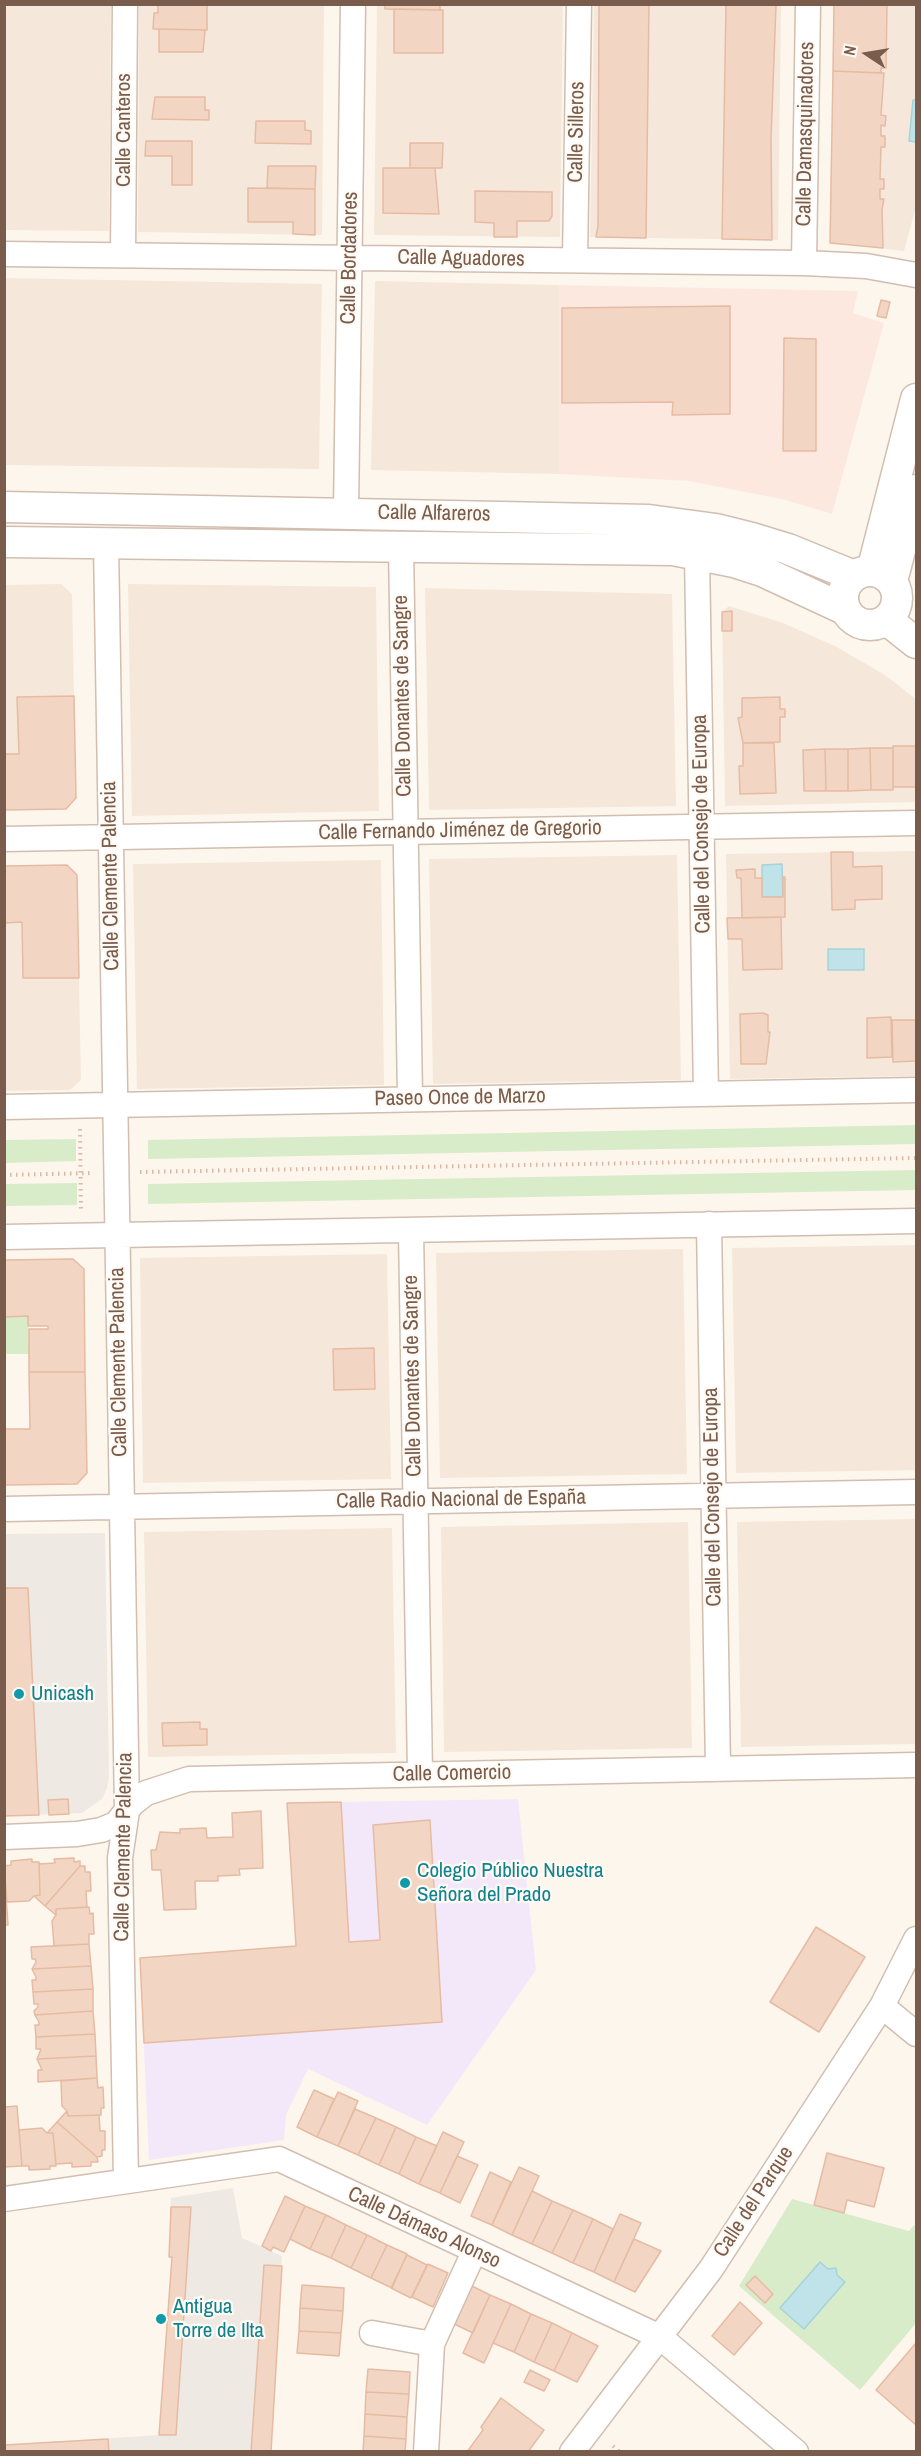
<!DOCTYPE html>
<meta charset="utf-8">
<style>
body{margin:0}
#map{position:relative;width:921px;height:2456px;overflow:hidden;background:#fdf6ec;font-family:"Archivo Narrow",sans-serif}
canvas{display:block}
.frame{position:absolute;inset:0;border:6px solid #7a5c4d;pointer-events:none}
.north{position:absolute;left:837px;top:24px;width:60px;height:60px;-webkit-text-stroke:4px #fffaf3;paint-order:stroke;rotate:282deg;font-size:16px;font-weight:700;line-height:24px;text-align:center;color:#7a5c4d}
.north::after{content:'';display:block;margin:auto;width:21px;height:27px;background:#7a5c4d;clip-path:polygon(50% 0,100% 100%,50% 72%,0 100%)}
</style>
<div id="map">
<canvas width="921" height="2456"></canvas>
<div class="frame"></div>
<div class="north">N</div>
</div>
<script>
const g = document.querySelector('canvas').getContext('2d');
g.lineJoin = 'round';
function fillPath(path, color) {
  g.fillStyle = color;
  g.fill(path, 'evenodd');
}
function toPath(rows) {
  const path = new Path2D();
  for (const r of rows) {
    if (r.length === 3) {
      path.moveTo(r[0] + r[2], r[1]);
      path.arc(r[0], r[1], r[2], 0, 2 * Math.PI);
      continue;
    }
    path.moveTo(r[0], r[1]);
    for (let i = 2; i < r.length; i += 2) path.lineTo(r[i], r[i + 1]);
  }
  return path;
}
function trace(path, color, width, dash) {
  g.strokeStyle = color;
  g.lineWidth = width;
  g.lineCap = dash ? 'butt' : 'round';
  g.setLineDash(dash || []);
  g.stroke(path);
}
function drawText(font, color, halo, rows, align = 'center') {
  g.font = font + ' "Archivo Narrow",sans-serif';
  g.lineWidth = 4.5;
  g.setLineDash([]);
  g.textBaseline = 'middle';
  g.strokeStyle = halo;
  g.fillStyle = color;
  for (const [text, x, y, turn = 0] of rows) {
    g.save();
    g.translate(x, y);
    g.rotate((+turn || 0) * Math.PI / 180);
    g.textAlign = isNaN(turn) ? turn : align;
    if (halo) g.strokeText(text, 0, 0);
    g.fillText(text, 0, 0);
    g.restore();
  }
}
fillPath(toPath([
 [5,4,111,5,109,231,5,230],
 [139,5,324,5,322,235,138,232],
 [377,5,563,5,560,237,374,235],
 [594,5,781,5,778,240,590,237],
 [834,5,916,5,916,207,904,251,830,243],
 [5,278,322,284,319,469,5,465],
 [375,281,559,285,559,474,371,470],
 [61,584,72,594,76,798,5,810,4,585],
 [128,584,376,587,379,811,132,816],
 [425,588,672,594,676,806,429,810],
 [729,606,783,623,835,646,885,675,916,699,916,802,725,806,722,612],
 [916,851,916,1076,730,1079,726,854],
 [677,855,681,1080,433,1084,429,859],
 [381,860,384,1085,137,1089,133,864],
 [4,866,74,873,77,875,81,1080,70,1090,5,1091],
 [916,1245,916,1470,736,1473,732,1248],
 [683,1249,687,1474,440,1478,436,1253],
 [387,1254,391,1479,143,1483,140,1258],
 [916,1519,916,1744,741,1747,737,1522],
 [688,1522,692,1748,444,1752,441,1527],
 [392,1528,396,1753,148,1757,144,1532]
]), '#f5e8da');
fillPath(toPath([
 [559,285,858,291,853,313,884,323,832,514,786,500,689,481,559,474]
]), '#fde8e0');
fillPath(toPath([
 [105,1533,109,1776,107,1788,102,1799,82,1813,5,1816,4,1534],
 [233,2188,242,2238,282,2256,271,2451,5,2452,5,2445,159,2435,172,2258,169,2257,171,2198]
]), '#efe9e4');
fillPath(toPath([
 [518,1799,536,1970,427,2125,308,2069,286,2115,284,2140,149,2160,140,1958,296,1946,287,1803]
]), '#f3e8fa');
fillPath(toPath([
 [916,1125,916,1144,148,1159,148,1140],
 [76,1139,76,1161,5,1163,5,1140],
 [916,1170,916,1190,148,1204,148,1184],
 [77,1183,77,1205,5,1206,5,1184],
 [28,1316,29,1354,5,1354,4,1317],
 [792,2199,909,2231,914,2225,916,2227,916,2323,860,2390,739,2286]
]), '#d8ecc9');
const water = toPath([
 [913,100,916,100,916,142,909,141,913,100],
 [782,864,783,897,762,897,762,865,782,864],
 [828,949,864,949,864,970,828,970,828,949],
 [820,2262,828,2269,836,2268,837,2275,845,2282,804,2329,780,2308,820,2262]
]);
fillPath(water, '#bfe3e8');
trace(water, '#a5d3da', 1.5);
const building = toPath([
 [158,4,207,4,207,30,153,29,154,13,158,13,158,4],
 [385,4,440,4,440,10,385,9,385,4],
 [599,4,649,4,646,238,596,237,598,226,599,4],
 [726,4,776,5,771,139,772,240,722,239,726,4],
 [834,4,887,4,886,68,881,68,881,73,833,71,834,4],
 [394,9,443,10,443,53,394,53,394,9],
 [159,29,205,30,203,52,159,52,159,29],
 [833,71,884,73,881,115,886,116,885,126,881,125,881,136,885,136,885,147,881,147,880,179,884,179,884,189,880,189,880,199,884,199,882,209,883,248,830,243,833,71],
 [155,97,205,97,205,110,209,110,209,120,152,119,155,97],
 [256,121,305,121,305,130,311,131,311,144,255,143,256,121],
 [146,141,192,141,192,185,172,185,172,156,145,156,146,141],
 [410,143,443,143,442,168,410,168,410,143],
 [268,166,316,166,315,189,267,188,268,166],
 [383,168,435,168,439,214,383,213,383,168],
 [248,188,315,189,315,235,293,234,293,222,248,222,248,188],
 [475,191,552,192,552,216,549,221,517,221,517,237,494,237,494,223,475,222,475,191],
 [881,300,890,302,886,318,877,316,881,300],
 [730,306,730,414,672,415,673,402,562,403,562,308,730,306],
 [784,338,816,339,816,451,783,451,784,338],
 [732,611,732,631,722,631,722,612,732,611],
 [74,696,76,798,66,809,4,810,4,754,19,754,17,697,74,696],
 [780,697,780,709,785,709,785,717,780,717,780,742,743,743,738,718,742,717,742,698,780,697],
 [743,743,774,743,776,793,740,794,739,766,743,766,743,743],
 [893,746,916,746,916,787,893,787,893,746],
 [870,748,871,790,848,791,848,749,870,748],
 [870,748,893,748,893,790,871,790,870,748],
 [825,749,826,791,804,791,803,750,825,749],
 [825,749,848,749,848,791,826,791,825,749],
 [831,852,853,852,853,867,882,866,882,899,855,900,855,909,832,910,831,852],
 [67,865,77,875,79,978,23,978,22,922,4,923,4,866,67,865],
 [755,869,755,878,762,878,762,897,783,897,783,877,785,877,785,917,742,918,741,878,737,878,736,870,755,869],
 [781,917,782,969,743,970,742,939,728,939,727,918,781,917],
 [763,1013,768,1015,768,1032,770,1032,766,1064,741,1064,740,1014,763,1013],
 [891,1017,892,1057,867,1058,867,1018,891,1017],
 [892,1020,916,1020,916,1061,893,1062,892,1020],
 [73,1259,84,1269,85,1372,29,1372,29,1329,48,1329,48,1326,28,1326,28,1316,4,1317,4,1260,73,1259],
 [374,1348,375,1389,334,1390,333,1349,374,1348],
 [29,1372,85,1372,87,1473,77,1484,4,1485,4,1429,30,1429,29,1372],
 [4,1588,28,1588,39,1815,4,1816,4,1588],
 [200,1722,200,1729,207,1729,207,1745,163,1746,162,1723,200,1722],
 [68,1799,69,1814,49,1815,48,1800,68,1799],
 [341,1802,349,1942,380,1940,373,1825,430,1820,442,2022,144,2043,140,1958,296,1946,287,1803,341,1802],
 [261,1811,263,1868,239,1869,240,1875,218,1876,218,1881,195,1881,196,1909,164,1910,161,1870,152,1870,151,1850,156,1850,160,1832,180,1833,180,1829,206,1828,207,1838,233,1837,232,1813,261,1811],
 [74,1858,74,1862,80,1861,80,1866,45,1906,34,1896,40,1895,39,1864,55,1863,54,1859,74,1858],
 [32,1859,32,1862,39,1862,40,1895,34,1896,29,1901,7,1902,4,1866,11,1865,11,1861,32,1859],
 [4,1866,8,1925,4,1925,4,1866],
 [80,1866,85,1866,85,1872,90,1872,91,1891,86,1891,87,1907,56,1909,56,1915,45,1906,80,1866],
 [89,1907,90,1914,93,1913,94,1934,89,1934,89,1944,54,1946,52,1921,56,1915,56,1909,89,1907],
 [816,1927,865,1957,819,2032,770,2002,816,1927],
 [89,1944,91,1966,32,1969,36,1962,35,1959,32,1959,31,1947,89,1944],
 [91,1966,93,1989,33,1992,32,1980,36,1980,36,1977,32,1969,91,1966],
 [93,1989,93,2011,35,2015,34,2011,38,2007,38,2004,34,2004,33,1992,93,1989],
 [93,2011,95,2034,36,2037,35,2025,39,2025,39,2022,35,2015,93,2011],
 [95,2034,96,2056,37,2059,41,2049,36,2049,36,2037,95,2034],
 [96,2056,97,2078,38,2082,38,2070,42,2070,37,2059,96,2056],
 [97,2078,98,2088,103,2087,104,2108,101,2108,101,2115,68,2116,67,2111,62,2106,61,2081,97,2078],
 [314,2090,334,2099,317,2137,297,2127,314,2090],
 [338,2092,358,2101,338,2146,317,2137,338,2092],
 [17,2106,22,2166,4,2167,5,2107,17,2106],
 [355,2109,376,2118,358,2155,338,2146,355,2109],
 [67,2111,68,2116,99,2115,100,2131,105,2131,105,2150,102,2150,102,2156,97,2157,57,2122,67,2111],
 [376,2118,396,2127,379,2165,358,2155,376,2118],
 [57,2122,97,2157,98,2162,91,2162,91,2166,72,2167,72,2163,56,2164,53,2133,47,2133,57,2122],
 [396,2127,416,2137,399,2174,379,2165,396,2127],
 [42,2128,47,2133,53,2133,56,2166,50,2166,50,2169,29,2170,29,2166,22,2166,19,2130,42,2128],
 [443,2132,464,2142,440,2193,419,2184,443,2132],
 [416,2137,437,2146,419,2184,399,2174,416,2137],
 [827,2153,884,2168,874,2207,847,2200,844,2213,814,2205,827,2153],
 [457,2156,478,2165,460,2203,440,2193,457,2156],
 [519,2167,539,2176,512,2235,492,2225,519,2167],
 [490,2172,511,2182,492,2225,471,2216,490,2172],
 [532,2191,552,2201,532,2244,512,2235,532,2191],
 [285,2196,305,2206,284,2252,273,2247,271,2251,262,2246,285,2196],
 [552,2201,573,2210,552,2253,532,2244,552,2201],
 [305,2206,326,2215,310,2249,290,2239,305,2206],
 [171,2207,191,2207,176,2435,159,2435,172,2257,169,2257,171,2207],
 [573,2210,593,2219,573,2263,552,2253,573,2210],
 [620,2214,641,2223,614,2282,594,2272,620,2214],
 [326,2215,346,2225,331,2258,310,2249,326,2215],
 [593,2219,613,2229,594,2272,573,2263,593,2219],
 [346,2225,367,2235,351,2268,331,2258,346,2225],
 [367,2235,387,2245,371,2278,351,2268,367,2235],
 [634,2239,661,2251,635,2292,614,2282,634,2239],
 [387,2245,407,2254,392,2288,371,2278,387,2245],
 [407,2255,427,2265,411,2298,391,2288,407,2255],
 [428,2264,448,2273,433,2307,412,2297,428,2264],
 [264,2265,282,2266,271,2452,251,2452,264,2265],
 [755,2276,773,2294,765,2303,746,2285,755,2276],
 [302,2285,344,2288,343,2311,300,2308,302,2285],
 [470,2285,490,2295,473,2333,452,2323,470,2285],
 [490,2295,511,2304,484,2363,463,2353,490,2295],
 [740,2302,762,2323,734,2355,712,2336,740,2302],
 [511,2304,531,2314,514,2352,493,2343,511,2304],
 [300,2308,343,2311,341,2333,299,2331,300,2308],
 [531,2314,552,2323,534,2362,514,2352,531,2314],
 [552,2323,572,2333,554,2371,534,2362,552,2323],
 [299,2331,341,2333,339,2356,297,2353,299,2331],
 [572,2333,598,2346,577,2382,554,2371,572,2333],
 [916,2343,916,2425,876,2390,916,2343],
 [368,2369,410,2372,409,2394,366,2392,368,2369],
 [530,2370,550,2380,544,2391,524,2382,530,2370],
 [366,2392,409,2394,407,2417,365,2414,366,2392],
 [501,2398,544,2430,528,2452,467,2452,483,2430,481,2427,501,2398],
 [365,2414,407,2417,406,2439,364,2436,365,2414],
 [364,2436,406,2439,405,2452,363,2452,364,2436],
 [108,2439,109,2452,4,2452,4,2445,108,2439]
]);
fillPath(building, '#f3d5c3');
trace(building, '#e6bba3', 1.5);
const minor = toPath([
 [4,254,804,263,866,266,916,275],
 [123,255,125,4],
 [575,260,579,4],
 [804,263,808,4],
 [346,512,353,4],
 [106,543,127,1811,120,1858,126,2180],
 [401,546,410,1098],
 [697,555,706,1094],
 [4,839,916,823],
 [4,1107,916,1090],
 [709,1224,718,1769],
 [411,1230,420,1774],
 [4,1237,916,1221],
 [4,1509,916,1492],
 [4,1837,77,1834,101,1830,116,1824,132,1804,146,1793,189,1779,916,1765],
 [882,2006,916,2034],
 [4,2199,279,2159,660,2337,796,2452],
 [372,2333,432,2344],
 [426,2452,432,2344,474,2252],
 [572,2452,711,2269,882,2006,916,1939]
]);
const tertiary = toPath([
 [4,507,649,520,716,529,752,538,788,549,854,576],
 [4,542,673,550,734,562,762,571,846,610],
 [870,598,27],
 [872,571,916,399],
 [892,581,916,490],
 [887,620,916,643]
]);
trace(minor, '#d1beb0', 27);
trace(tertiary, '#d1beb0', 33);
trace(toPath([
 [80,1129,81,1211],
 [140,1172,916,1158],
 [4,1175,94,1173],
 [613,2446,620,2452]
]), '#d9b8a5', 4, [1.5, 4.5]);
trace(minor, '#fff', 24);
trace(tertiary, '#fff', 30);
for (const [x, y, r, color] of [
 [19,1694,6,"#0f9aa8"],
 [405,1883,6,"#0f9aa8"],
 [161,2319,6,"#0f9aa8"]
]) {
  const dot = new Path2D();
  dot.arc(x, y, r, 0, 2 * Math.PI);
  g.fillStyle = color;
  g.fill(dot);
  trace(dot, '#fffaf3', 2);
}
drawText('21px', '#7a5c4d', '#fffaf3', [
 ["Calle Canteros",124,130,-90],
 ["Calle Silleros",577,132,-89],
 ["Calle Damasquinadores",806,134,-89],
 ["Calle Bordadores",350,258,-89],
 ["Calle Aguadores",461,259,1],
 ["Calle Alfareros",434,514,1],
 ["Calle Donantes de Sangre",403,696,-91],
 ["Calle del Consejo de Europa",702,824,-91],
 ["Calle Fernando Jiménez de Gregorio",460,831,-1],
 ["Calle Clemente Palencia",111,876,-91],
 ["Paseo Once de Marzo",460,1098,-1],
 ["Calle Clemente Palencia",119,1362,-91],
 ["Calle Donantes de Sangre",413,1376,-91],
 ["Calle del Consejo de Europa",713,1497,-91],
 ["Calle Radio Nacional de España",461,1500,-1],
 ["Calle Comercio",452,1774,-1],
 ["Calle Clemente Palencia",124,1847,-89],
 ["Calle del Parque",754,2202,-57],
 ["Calle Dámaso Alonso",424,2228,25]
]);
drawText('21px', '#0d838f', '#fffaf3', [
 ["Unicash",31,1694],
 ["Colegio Público Nuestra",417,1871],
 ["Señora del Prado",417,1895],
 ["Antigua",173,2307],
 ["Torre de Ilta",173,2331]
], 'left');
</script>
